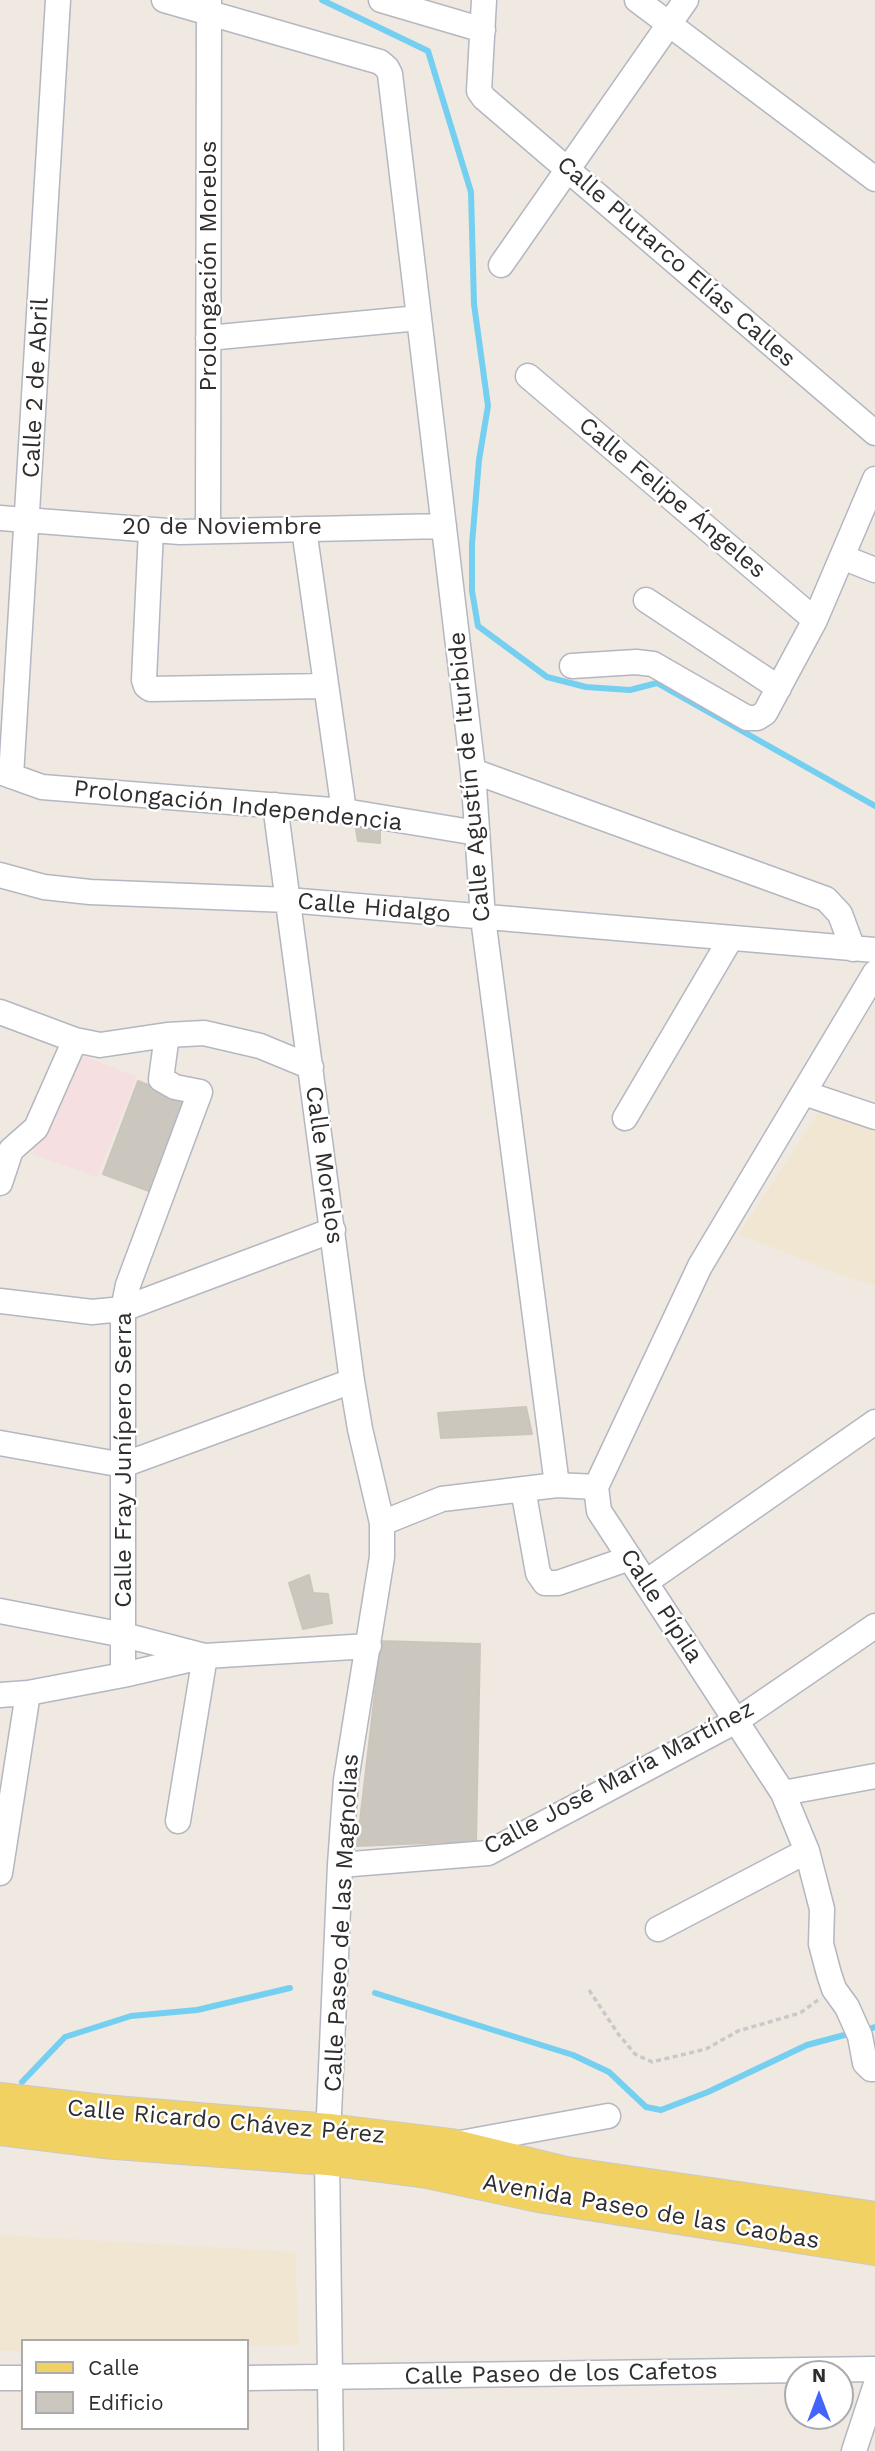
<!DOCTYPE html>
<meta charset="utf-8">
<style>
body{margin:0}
#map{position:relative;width:875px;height:2451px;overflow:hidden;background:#efe9e1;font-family:"Work Sans",sans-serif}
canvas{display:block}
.legend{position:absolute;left:21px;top:2339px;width:228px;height:91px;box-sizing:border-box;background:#fff;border:2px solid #ababab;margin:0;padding:9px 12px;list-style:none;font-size:21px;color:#2e2e2e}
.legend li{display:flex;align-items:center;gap:14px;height:35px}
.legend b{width:35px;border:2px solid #ababab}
.north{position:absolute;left:784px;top:2360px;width:70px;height:70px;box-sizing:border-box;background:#fff;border:2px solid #ababab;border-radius:50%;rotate:0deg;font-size:19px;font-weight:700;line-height:28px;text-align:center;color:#2e2e2e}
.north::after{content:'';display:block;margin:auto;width:24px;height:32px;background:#4264fb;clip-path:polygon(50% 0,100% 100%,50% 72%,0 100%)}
</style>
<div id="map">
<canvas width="875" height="2451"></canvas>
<ul class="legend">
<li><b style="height:9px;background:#f2d163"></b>Calle</li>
<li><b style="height:19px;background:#cbc7bf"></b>Edificio</li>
</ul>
<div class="north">N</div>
</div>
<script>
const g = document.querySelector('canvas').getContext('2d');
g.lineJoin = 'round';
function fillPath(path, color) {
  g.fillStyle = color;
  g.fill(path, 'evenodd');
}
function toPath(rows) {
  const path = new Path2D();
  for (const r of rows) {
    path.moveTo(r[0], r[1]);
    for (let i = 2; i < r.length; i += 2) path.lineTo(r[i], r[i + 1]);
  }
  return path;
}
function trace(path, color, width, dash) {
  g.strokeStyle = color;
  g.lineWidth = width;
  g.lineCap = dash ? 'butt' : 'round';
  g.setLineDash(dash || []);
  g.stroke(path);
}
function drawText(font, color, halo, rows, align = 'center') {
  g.font = font + ' "Work Sans",sans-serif';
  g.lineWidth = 5;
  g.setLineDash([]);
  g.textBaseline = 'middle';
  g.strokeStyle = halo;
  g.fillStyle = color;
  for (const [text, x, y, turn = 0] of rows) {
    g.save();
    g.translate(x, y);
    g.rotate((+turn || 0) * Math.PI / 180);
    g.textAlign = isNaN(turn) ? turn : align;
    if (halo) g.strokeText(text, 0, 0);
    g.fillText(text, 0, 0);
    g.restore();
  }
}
fillPath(toPath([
 [820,1110,875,1129,875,1286,836,1273,739,1234],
 [0,2235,295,2252,299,2345,247,2346,247,2341,23,2341,23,2351,0,2351]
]), '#f0e6d1');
fillPath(toPath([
 [76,1053,137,1077,97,1177,32,1154]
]), '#f5dfe0');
trace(toPath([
 [322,0,428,51,471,192,474,304,488,406,479,460,472,544,472,591,478,626,547,677,586,687,630,690,657,683,875,806],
 [375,1993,573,2055,609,2072,646,2107,661,2110,708,2092,807,2045,852,2033],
 [862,2031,875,2027],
 [22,2082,65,2037,131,2016,197,2010,290,1988]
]), '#75cff0', 6);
const building = toPath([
 [354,818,380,821,380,843,358,841,354,818],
 [138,1081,192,1102,157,1194,103,1174,138,1081],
 [526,1407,532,1434,441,1438,438,1413,526,1407],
 [309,1575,313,1593,328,1594,332,1623,303,1629,289,1583,309,1575],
 [381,1641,480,1644,476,1841,357,1846,381,1641]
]);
fillPath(building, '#cbc7bf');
trace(building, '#cbc5ba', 2);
const minor = toPath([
 [164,0,380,62,387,68,390,74,473,771,483,918,557,1485],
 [381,0,483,30],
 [484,0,479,91,484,98,875,433],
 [637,0,875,179],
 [501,265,686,0],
 [208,338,419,318],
 [528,376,815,620],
 [0,518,180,532,444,526],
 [304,529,344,811],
 [151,530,144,680,146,686,150,689,326,686],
 [208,531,209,0],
 [842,557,875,570],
 [646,600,779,688],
 [572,666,636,662,653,664,747,718,757,718,765,713,815,620,875,479],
 [473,771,826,899,840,914,853,949],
 [0,772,42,787,344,811,477,833],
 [11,776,58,0],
 [275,805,352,1381,360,1429,382,1523,382,1557,346,1780,340,1865,327,2159,331,2451],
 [0,875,44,887,90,892,288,900,875,950],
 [875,973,700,1266,596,1487,599,1511,783,1793,807,1851,822,1909,821,1944,829,1974,834,1989,847,2007,860,2036,865,2063,871,2069,875,2069],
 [0,1012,75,1040,100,1045,167,1035,204,1033,260,1046,311,1067],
 [804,1093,875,1117],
 [625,1118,731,938],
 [0,1183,11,1150,36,1128,75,1040],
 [0,1301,92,1312,123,1309,333,1230],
 [0,1443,123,1465,352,1381],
 [523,1489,538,1573,545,1583,558,1583,630,1558],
 [382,1523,442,1499,557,1485,596,1487],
 [646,1582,875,1422],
 [0,1611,124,1635,205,1656,178,1821],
 [123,1675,123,1309,128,1285,200,1092,175,1087,161,1079,167,1035],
 [0,1695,28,1693,123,1675,205,1656,369,1646],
 [783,1793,875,1776],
 [340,1865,488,1853,736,1721,875,1626],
 [0,1873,28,1693],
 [658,1929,807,1851],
 [455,2144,608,2116],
 [0,2378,23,2378],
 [247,2378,875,2369],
 [854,2451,875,2387]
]);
const major = toPath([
 [0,2099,103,2111,329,2130,451,2145,566,2173,875,2218],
 [0,2129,103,2142,327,2159,427,2172,538,2196,875,2249]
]);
trace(minor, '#b4b7c1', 27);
trace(major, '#c9c9c9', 34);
trace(toPath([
 [589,1990,619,2035,635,2054,652,2062,706,2049,738,2031,800,2013,818,2000]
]), '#c9c9c9', 3.5, [5, 3.5]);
trace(minor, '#fff', 24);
trace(major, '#f2d163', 32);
drawText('24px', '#2e2e2e', '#fff', [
 ["Calle Plutarco Elías Calles",676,262,41],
 ["Prolongación Morelos",209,266,-90],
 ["Calle 2 de Abril",36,388,-87],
 ["Calle Felipe Ángeles",672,498,40],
 ["20 de Noviembre",222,527],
 ["Calle Agustín de Iturbide",470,777,-95],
 ["Prolongación Independencia",238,806,6],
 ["Calle Hidalgo",374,908,5],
 ["Calle Morelos",324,1165,82],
 ["Calle Fray Junípero Serra",124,1460,-90],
 ["Calle Pípila",661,1606,57],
 ["Calle José María Martínez",619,1778,-28],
 ["Calle Paseo de las Magnolias",342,1923,-87],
 ["Calle Ricardo Chávez Pérez",226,2122,5],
 ["Avenida Paseo de las Caobas",651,2212,10],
 ["Calle Paseo de los Cafetos",561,2374,-1]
]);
</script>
